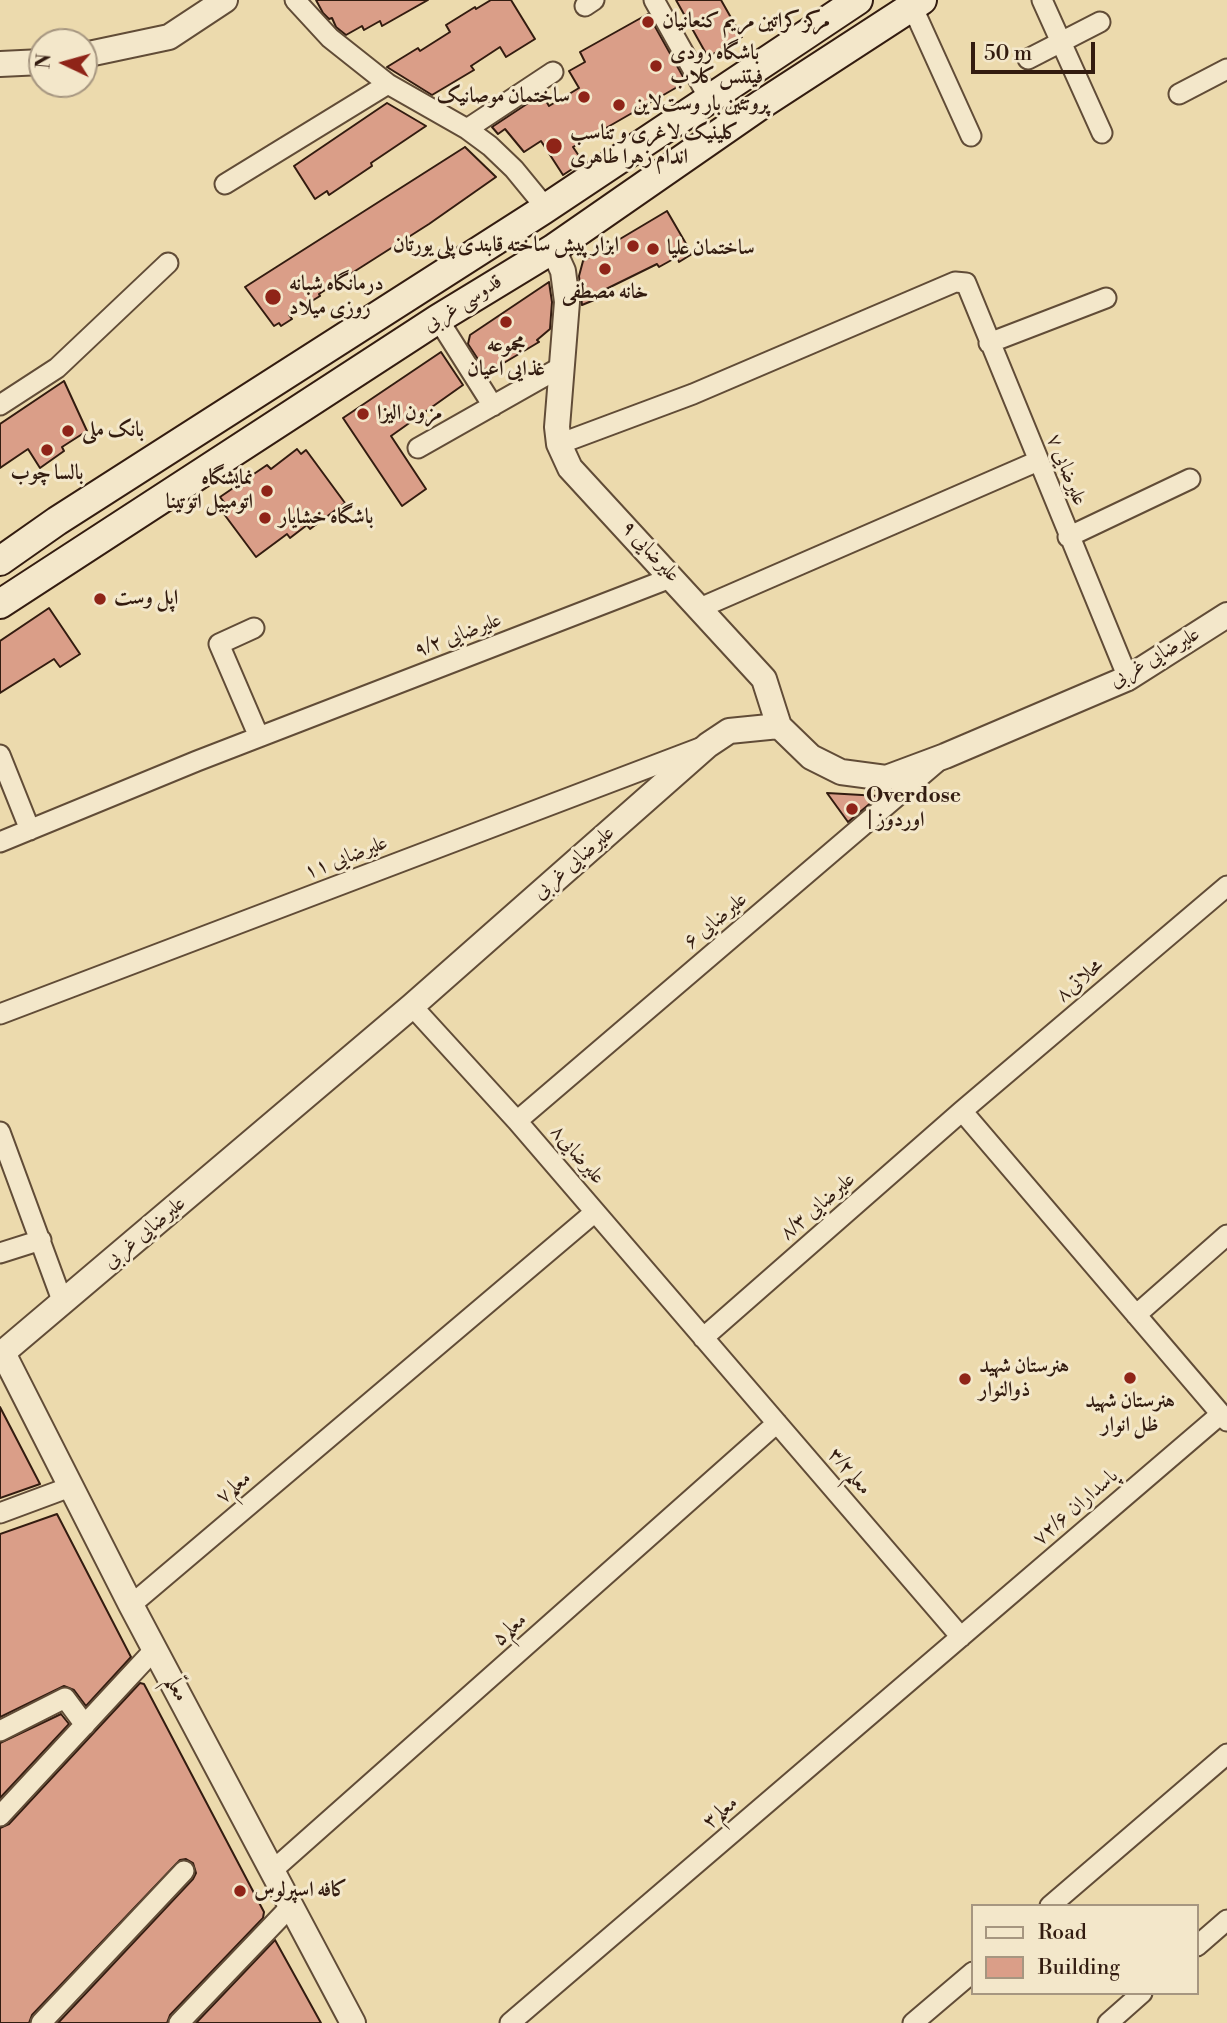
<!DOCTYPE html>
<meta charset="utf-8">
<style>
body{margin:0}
#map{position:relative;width:1227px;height:2023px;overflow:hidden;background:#ecdaad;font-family:"Libre Bodoni",serif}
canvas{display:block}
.legend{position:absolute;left:971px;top:1904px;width:228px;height:91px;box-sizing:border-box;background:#f3e7ca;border:2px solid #a69680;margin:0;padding:9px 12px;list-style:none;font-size:21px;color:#331c10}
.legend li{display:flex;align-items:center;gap:14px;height:35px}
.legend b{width:35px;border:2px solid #a69680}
.north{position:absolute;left:28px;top:28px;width:70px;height:70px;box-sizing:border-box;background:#f3e7ca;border:2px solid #a69680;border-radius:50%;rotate:275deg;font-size:19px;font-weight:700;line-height:28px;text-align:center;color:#331c10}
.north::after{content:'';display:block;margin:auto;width:24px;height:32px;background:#8f2418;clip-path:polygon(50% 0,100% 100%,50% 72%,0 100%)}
.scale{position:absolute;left:971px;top:42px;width:124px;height:32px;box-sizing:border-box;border:4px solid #331c10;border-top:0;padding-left:9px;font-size:21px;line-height:24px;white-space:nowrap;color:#331c10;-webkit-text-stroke:5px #f3e7ca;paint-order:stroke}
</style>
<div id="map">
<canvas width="1227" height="2023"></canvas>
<ul class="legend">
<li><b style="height:9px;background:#f3e7ca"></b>Road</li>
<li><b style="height:19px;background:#da9e88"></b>Building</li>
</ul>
<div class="north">N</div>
<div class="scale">50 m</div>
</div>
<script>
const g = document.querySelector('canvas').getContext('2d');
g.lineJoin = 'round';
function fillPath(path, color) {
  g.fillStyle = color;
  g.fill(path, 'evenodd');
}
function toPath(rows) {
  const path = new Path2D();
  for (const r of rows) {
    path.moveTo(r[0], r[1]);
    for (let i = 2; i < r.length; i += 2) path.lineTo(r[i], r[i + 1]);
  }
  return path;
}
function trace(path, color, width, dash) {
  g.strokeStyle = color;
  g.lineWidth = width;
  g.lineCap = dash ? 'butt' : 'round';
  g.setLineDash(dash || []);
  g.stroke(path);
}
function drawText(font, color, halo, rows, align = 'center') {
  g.font = font + ' "Libre Bodoni",Amiri,serif';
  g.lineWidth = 6;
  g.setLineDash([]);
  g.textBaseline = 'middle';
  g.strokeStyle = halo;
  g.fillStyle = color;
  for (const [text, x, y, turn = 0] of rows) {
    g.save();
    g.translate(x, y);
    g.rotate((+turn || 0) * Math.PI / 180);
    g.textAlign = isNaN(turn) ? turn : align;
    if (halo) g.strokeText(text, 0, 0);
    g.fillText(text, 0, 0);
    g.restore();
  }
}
const building = toPath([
 [316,0,428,0,382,26,380,21,364,30,362,26,346,35,336,27,332,18,329,19,323,13,316,0],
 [491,0,511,0,535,39,506,57,500,47,471,66,474,70,432,95,387,67,418,48,420,51,450,32,446,25,475,7,476,9,491,0],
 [676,0,721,0,742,37,708,57,676,0],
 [648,14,686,82,573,147,583,162,563,175,541,141,524,152,505,129,498,134,492,127,542,94,549,106,579,88,569,71,585,62,580,52,648,14],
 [387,103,426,126,371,163,372,166,329,195,327,191,315,199,294,166,387,103],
 [465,147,496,177,429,224,319,294,320,296,289,315,292,319,281,326,279,323,274,326,245,287,465,147],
 [667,211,692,254,679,262,677,257,659,267,657,264,596,294,599,298,582,305,579,276,583,261,667,211],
 [549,282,552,302,550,329,537,340,539,342,487,373,468,344,470,335,549,282],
 [441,352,463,385,391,436,426,489,402,506,343,418,441,352],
 [64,381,87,431,62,447,64,451,40,468,28,449,0,468,0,424,64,381],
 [297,449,301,454,306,450,345,503,310,529,307,525,290,538,287,534,256,557,218,506,224,502,220,497,267,465,271,469,297,449],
 [49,608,80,654,60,667,54,659,0,693,0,641,49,608],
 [827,793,879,796,848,822,827,793],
 [0,1407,40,1484,0,1498,0,1407],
 [57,1514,131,1657,86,1706,74,1690,64,1686,0,1717,0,1534,57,1514],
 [140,1683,144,1684,264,1912,263,1918,170,2015,167,2023,58,2023,193,1879,196,1873,193,1863,186,1859,180,1860,32,2015,29,2023,0,2023,0,1828,9,1824,140,1683],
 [61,1714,69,1724,0,1798,0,1743,61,1714],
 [275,1940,321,2023,196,2023,275,1940]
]);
fillPath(building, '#da9e88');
trace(building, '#331c10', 2);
const minor = toPath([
 [295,0,330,38,388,84,467,129,490,146,514,169,546,208],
 [654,0,709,98],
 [1042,0,1102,133],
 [585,6,594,0],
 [912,6,971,136],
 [1028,59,1100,22],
 [1179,94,1227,69],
 [467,129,553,72],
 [225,184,388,84],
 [438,319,493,406],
 [989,343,1106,298],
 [0,405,57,368,168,263],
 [559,444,693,394,955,282,966,283,1128,678],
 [418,448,561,367],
 [1068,537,1190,479],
 [700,608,1038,461],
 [254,628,219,644,259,737],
 [0,755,30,830],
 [0,842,197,761,673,577],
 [412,1006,517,1121,961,1637],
 [0,1014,700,748],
 [962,1111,1227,1421],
 [517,1121,936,763],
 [0,1132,63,1303],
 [0,1253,41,1240],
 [1136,1315,1227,1235],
 [703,1338,962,1111,1227,886],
 [0,1513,70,1487],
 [131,1605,595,1212],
 [0,1731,65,1698,85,1725],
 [0,1816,155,1649],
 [273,1870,777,1423],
 [1050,1906,1227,1754],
 [1197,1946,1227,1920],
 [41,2023,184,1871],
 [179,2023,291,1906],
 [510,2023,1221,1414],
 [913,2023,973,1972],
 [1108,2023,1142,1993]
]);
const tertiary = toPath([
 [84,55,169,37,225,0],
 [0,64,42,62],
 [553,249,563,271,567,302,557,427,559,444,570,468,764,679,779,726],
 [3,1353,131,1605,353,2023],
 [0,1355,412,1006,708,745,729,731,779,726,811,757,841,772,886,778,945,756,1128,678,1227,615]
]);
const secondary = toPath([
 [0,561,57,521,543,210,858,0],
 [0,604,438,319,553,249,762,104,922,0]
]);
trace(minor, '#614c37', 23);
trace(tertiary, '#614c37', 28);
trace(secondary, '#331c10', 32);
trace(minor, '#f3e7ca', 19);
trace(tertiary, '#f3e7ca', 24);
trace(secondary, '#f3e7ca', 28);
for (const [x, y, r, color] of [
 [648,22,7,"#8f2418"],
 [656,66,7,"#8f2418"],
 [584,97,7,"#8f2418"],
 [619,105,7,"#8f2418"],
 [554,146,9,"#8f2418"],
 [633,246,7,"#8f2418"],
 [653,249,7,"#8f2418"],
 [605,269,7,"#8f2418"],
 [273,297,9,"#8f2418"],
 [506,322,7,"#8f2418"],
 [363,414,7,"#8f2418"],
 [68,431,7,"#8f2418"],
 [47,450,7,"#8f2418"],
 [267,491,7,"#8f2418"],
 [265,518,7,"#8f2418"],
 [100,599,7,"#8f2418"],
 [852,809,7,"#8f2418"],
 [1130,1378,7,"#8f2418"],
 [965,1379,7,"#8f2418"],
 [240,1891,7,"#8f2418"]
]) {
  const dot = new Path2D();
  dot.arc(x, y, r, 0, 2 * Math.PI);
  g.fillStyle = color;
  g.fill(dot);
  trace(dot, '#f3e7ca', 2.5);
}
drawText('bold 21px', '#331c10', '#f3e7ca', [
 ["مرکز کراتین مریم کنعانیان",662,22],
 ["باشگاه رودی",670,54],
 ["فیتنس کلاب",670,78],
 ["ساختمان موصانیک",570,97,"right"],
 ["پروتئین بار وست‌لاین",633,105],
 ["کلینیک لاغری و تناسب",570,134],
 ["اندام زهرا طاهری",570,158],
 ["ابزار پیش ساخته قابندی پلی یورتان",619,246,"right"],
 ["ساختمان علیا",667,249],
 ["درمانگاه شبانه",289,285],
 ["روزی میلاد",289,309],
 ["خانه مصطفی",605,293,"center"],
 ["مجموعه",506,346,"center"],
 ["غذایی اعیان",506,370,"center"],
 ["مزون الیزا",377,414],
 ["بانک ملی",82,431],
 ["بالسا چوب",47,474,"center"],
 ["نمایشگاه",253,479,"right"],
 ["اتومبیل اتوتینا",253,503,"right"],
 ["باشگاه خشایار",279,518],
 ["اپل وست",114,599],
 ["Overdose",866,797],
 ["| اوردوز",866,821],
 ["هنرستان شهید",979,1367],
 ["ذوالنوار",979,1391],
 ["هنرستان شهید",1130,1402,"center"],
 ["ظل انوار",1130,1426,"center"],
 ["کافه اسپرلوس",254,1891]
], 'left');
drawText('21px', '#331c10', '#f3e7ca', [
 ["قدوسی غربی",463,304,-32],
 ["۷ علیرضایی",1066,470,68],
 ["۹ علیرضایی",650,552,47],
 ["۹/۲ علیرضایی",458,636,-21],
 ["علیرضایی غربی",1155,658,-30],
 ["۱۱ علیرضایی",346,858,-21],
 ["علیرضایی غربی",574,863,-41],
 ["۶ علیرضایی",716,921,-40],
 ["محلاتی۸",1080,981,-40],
 ["علیرضایی۸",577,1155,49],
 ["۸/۳ علیرضایی",818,1207,-41],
 ["علیرضایی غربی",145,1233,-40],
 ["معلم۳/۲",849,1472,49],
 ["معلم۷",234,1488,-40],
 ["۷۲/۶ پاسداران",1076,1508,-41],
 ["معلم۵",510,1630,-42],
 ["معلّم",176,1689,62],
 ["معلم۳",721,1813,-41]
]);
</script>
